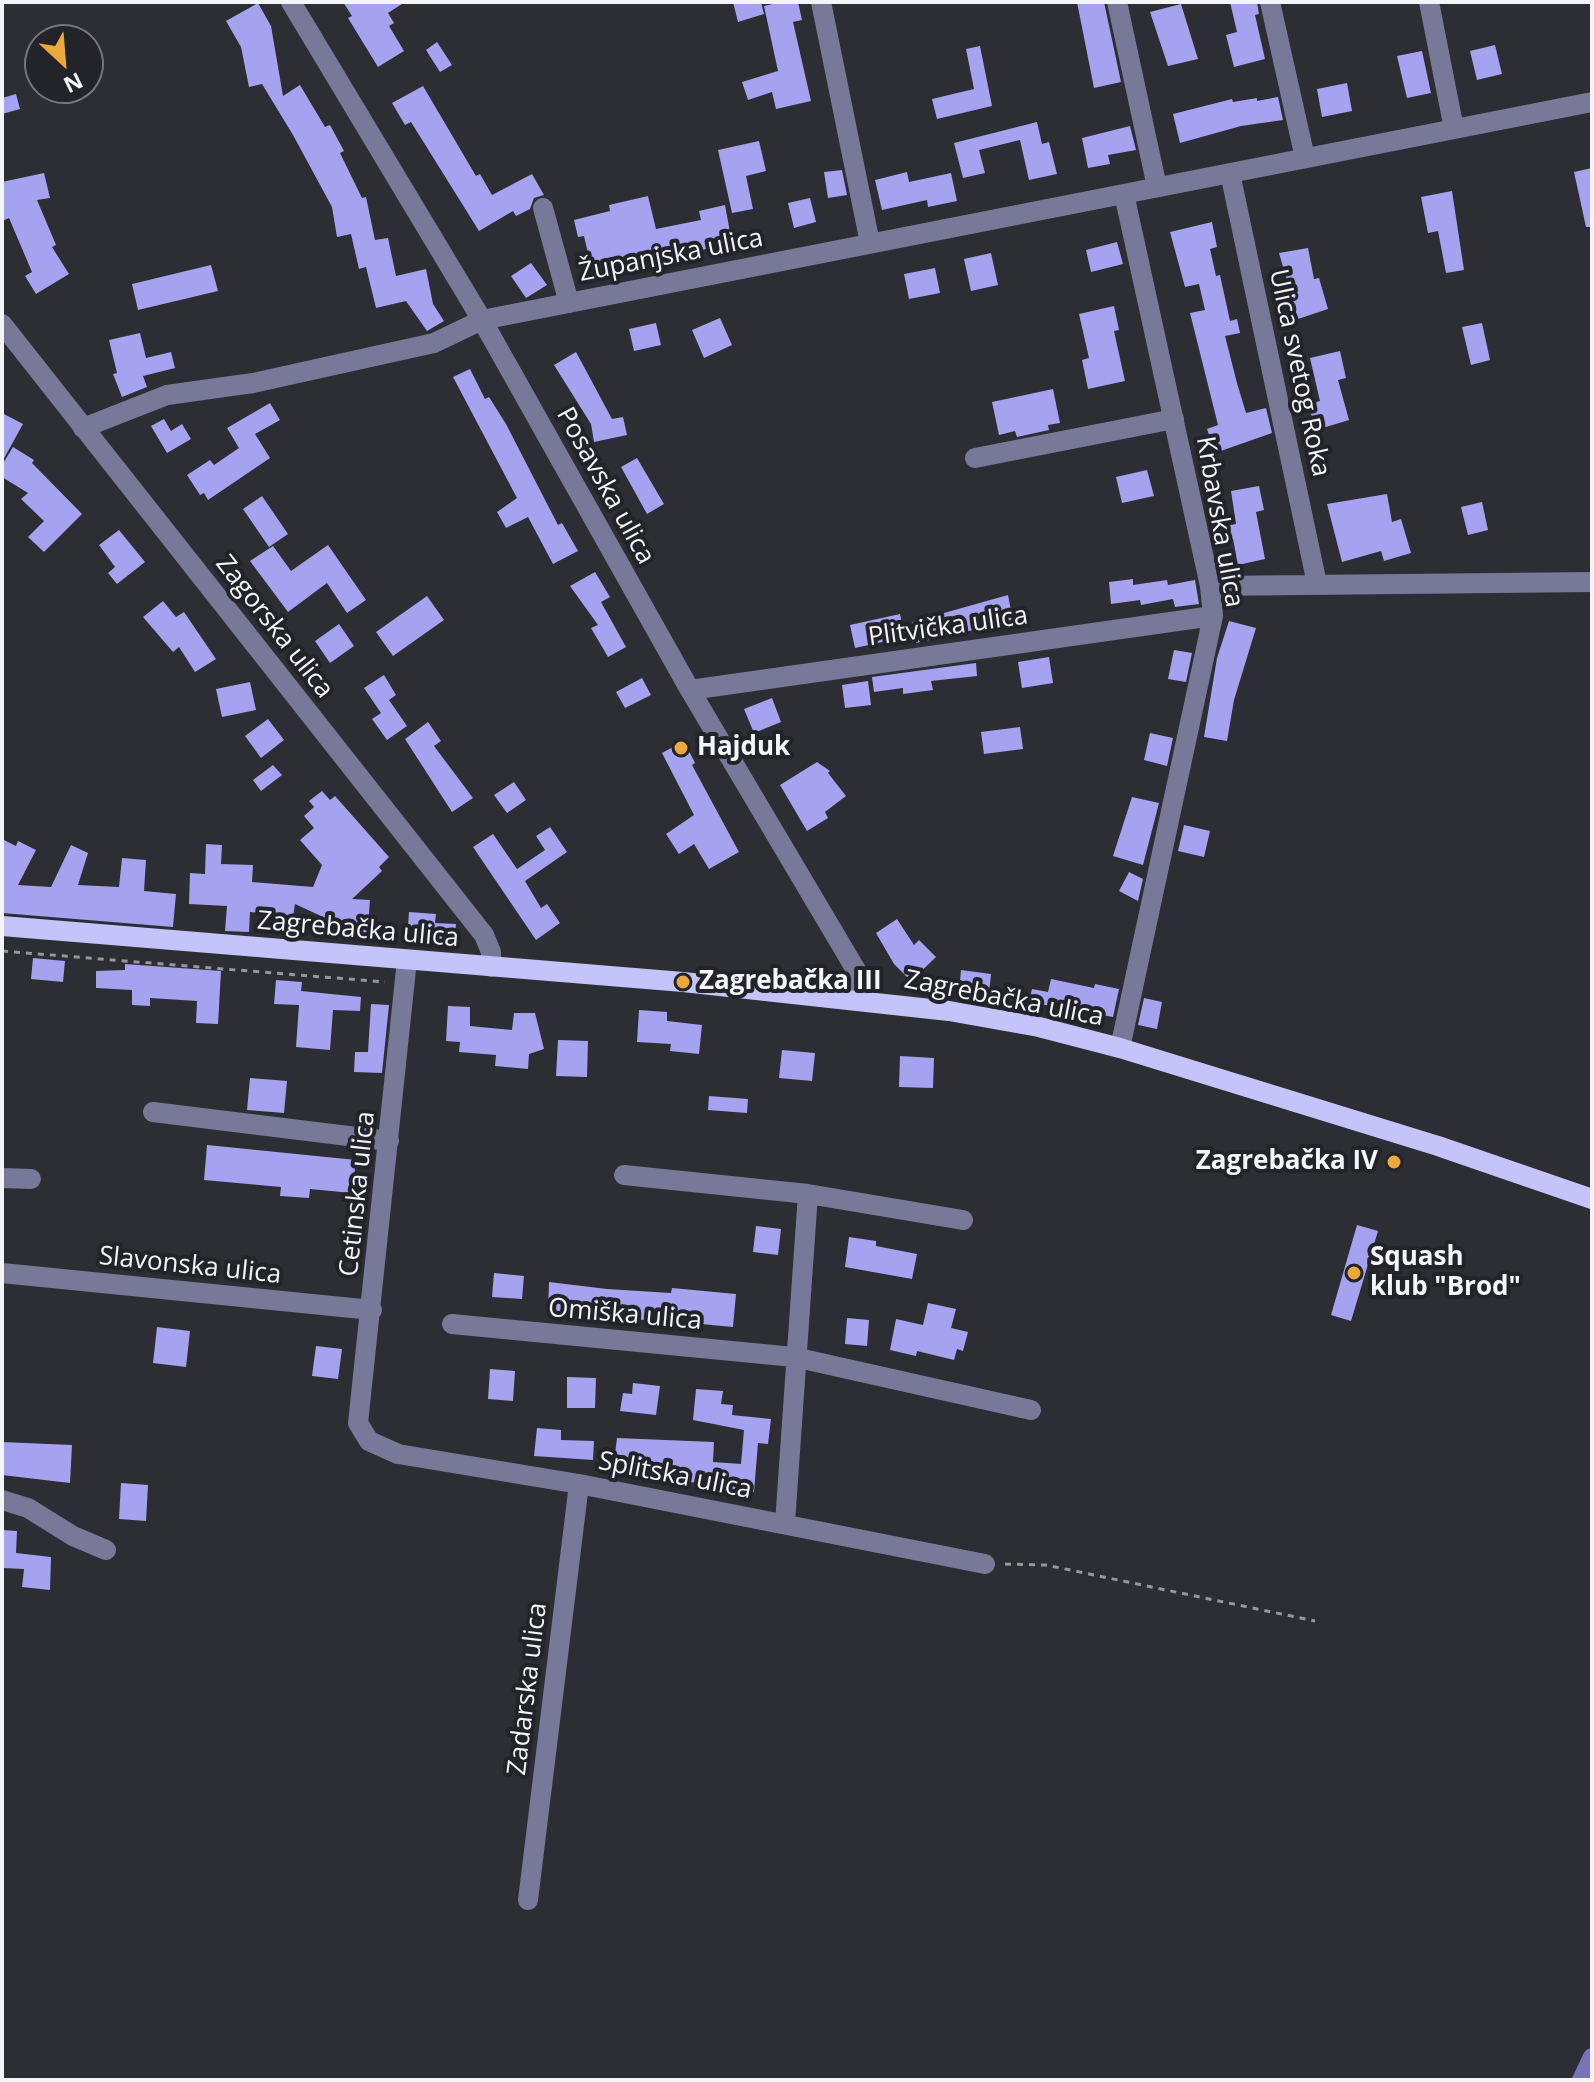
<!DOCTYPE html>
<meta charset="utf-8">
<style>
body{margin:0}
#map{position:relative;width:1594px;height:2082px;overflow:hidden;background:#2d2d34;font-family:"Open Sans",sans-serif}
canvas{display:block}
.frame{position:absolute;inset:0;border:4px solid #f4f5f9;pointer-events:none}
.north{position:absolute;left:24px;top:24px;width:80px;height:80px;box-sizing:border-box;background:#23232a;border:2px solid #77777d;border-radius:50%;rotate:154deg;font-size:22px;font-weight:700;line-height:32px;text-align:center;color:#f4f5f9}
.north::after{content:'';display:block;margin:auto;width:28px;height:36px;background:#eda83b;clip-path:polygon(50% 0,100% 100%,50% 72%,0 100%)}
</style>
<div id="map">
<canvas width="1594" height="2082"></canvas>
<div class="frame"></div>
<div class="north">N</div>
</div>
<script>
const g = document.querySelector('canvas').getContext('2d');
g.lineJoin = 'round';
function toPath(rows) {
  const path = new Path2D();
  for (const r of rows) {
    path.moveTo(r[0], r[1]);
    for (let i = 2; i < r.length; i += 2) path.lineTo(r[i], r[i + 1]);
  }
  return path;
}
function trace(path, color, width, dash) {
  g.strokeStyle = color;
  g.lineWidth = width;
  g.lineCap = dash ? 'butt' : 'round';
  g.setLineDash(dash || []);
  g.stroke(path);
}
function fillPath(path, color) {
  g.fillStyle = color;
  g.fill(path, 'evenodd');
}
function drawText(font, color, halo, rows, align = 'center') {
  g.font = font + ' "Open Sans",sans-serif';
  g.lineWidth = 8;
  g.setLineDash([]);
  g.textBaseline = 'middle';
  g.strokeStyle = halo;
  g.fillStyle = color;
  for (const [text, x, y, turn = 0] of rows) {
    g.save();
    g.translate(x, y);
    g.rotate((+turn || 0) * Math.PI / 180);
    g.textAlign = isNaN(turn) ? turn : align;
    if (halo) g.strokeText(text, 0, 0);
    g.fillText(text, 0, 0);
    g.restore();
  }
}
trace(toPath([
 [1581,2080,1592,2057]
]), '#7773bd', 18);
fillPath(toPath([
 [343,2,405,2,388,13,394,23,389,26,404,51,378,67,348,18,352,16],
 [733,2,761,2,764,14,738,22],
 [781,2,798,2,802,20,793,22,811,101,776,109,772,92,748,100,742,82,778,71,764,6],
 [1077,2,1104,2,1121,82,1094,88],
 [1230,2,1257,2,1259,14,1255,15,1265,59,1234,67,1226,35,1237,32],
 [258,3,271,26,283,96,300,85,325,127,330,125,344,151,340,153,362,198,366,197,375,240,388,238,396,276,426,269,433,304,444,321,427,331,406,301,376,308,366,267,359,269,351,234,337,237,332,207,293,135,262,84,249,87,241,47,226,21],
 [1181,4,1198,59,1168,66,1150,12],
 [437,42,452,65,440,72,426,50],
 [1495,45,1502,74,1477,80,1470,51],
 [980,46,992,106,937,119,932,99,974,89,966,49],
 [1422,51,1431,93,1407,98,1397,56],
 [1347,83,1352,111,1322,117,1317,89],
 [423,86,476,176,480,174,492,195,532,174,544,195,534,198,530,209,516,216,513,211,479,231,411,122,405,125,392,103],
 [16,94,20,109,2,114,2,98],
 [1278,97,1283,120,1241,126,1180,143,1173,114,1232,99,1233,102,1257,98,1257,101],
 [1037,122,1042,144,1049,142,1057,174,1029,180,1020,140,979,150,985,173,963,178,954,143],
 [1130,126,1136,150,1108,155,1110,164,1088,168,1082,138],
 [759,141,766,171,746,176,753,209,732,213,718,150],
 [1592,168,1592,227,1586,227,1574,172],
 [842,170,847,195,828,198,824,172],
 [907,172,909,182,951,173,957,201,928,207,927,200,882,210,875,180],
 [44,173,50,198,37,200,56,245,52,247,69,274,36,294,25,276,32,272,9,218,2,221,2,182],
 [1452,191,1464,270,1446,273,1438,231,1428,233,1421,197],
 [648,196,656,229,701,220,699,211,725,205,732,243,593,275,584,236,578,237,574,220,610,211,609,205],
 [810,198,816,222,794,228,788,203],
 [1212,222,1217,247,1210,249,1216,276,1220,275,1230,321,1237,319,1240,333,1225,336,1237,383,1246,413,1266,408,1272,433,1215,453,1207,429,1218,425,1190,313,1205,310,1199,284,1185,287,1170,232],
 [1117,242,1123,264,1091,272,1086,250],
 [1308,248,1314,279,1319,278,1328,309,1298,319,1279,253],
 [991,253,998,285,971,291,964,259],
 [531,263,547,285,526,298,511,276],
 [211,265,218,291,138,310,132,284],
 [935,268,940,293,909,299,904,274],
 [1114,306,1119,330,1114,331,1125,381,1088,389,1082,360,1089,358,1079,314],
 [720,318,732,345,704,358,692,330],
 [656,323,661,345,634,351,629,329],
 [1482,323,1490,360,1471,365,1462,327],
 [140,333,146,358,171,352,175,368,143,376,147,387,122,397,113,374,117,373,109,340],
 [1340,351,1346,378,1338,380,1349,420,1316,430,1308,404,1320,401,1310,358],
 [576,352,612,419,623,417,627,435,594,442,591,424,554,365],
 [470,369,485,399,489,397,506,424,558,525,562,523,578,551,553,564,528,517,506,528,497,512,517,498,453,377],
 [1053,389,1060,423,1048,425,1049,430,1017,437,1015,431,999,435,992,402],
 [270,403,280,420,255,434,270,458,208,500,204,493,200,495,187,475,210,460,214,465,239,448,227,428],
 [2,413,23,424,2,462],
 [164,419,171,431,182,424,191,439,167,453,151,426],
 [13,447,34,460,32,463,82,514,44,552,28,537,44,521,21,499,28,493,2,477,2,465],
 [637,458,664,504,647,514,621,467],
 [1147,470,1154,496,1122,503,1116,477],
 [1259,486,1264,510,1256,512,1265,559,1238,565,1233,539,1218,542,1216,528,1236,524,1231,491],
 [1387,494,1392,522,1401,519,1411,553,1384,561,1381,551,1342,562,1327,504],
 [262,496,288,534,269,547,243,509],
 [1482,502,1488,530,1468,535,1461,507],
 [119,530,145,562,117,584,108,573,115,567,99,545],
 [328,545,366,600,347,613,327,583,288,612,250,561,273,546,291,571],
 [595,572,610,597,601,602,626,647,608,657,591,628,598,625,570,586],
 [1133,579,1133,585,1167,580,1168,585,1195,580,1199,604,1175,607,1173,599,1141,605,1140,600,1111,604,1109,582],
 [1008,595,1013,621,916,643,912,622],
 [427,596,444,620,393,656,376,632],
 [163,601,176,617,184,612,216,659,195,672,179,647,173,652,143,617],
 [900,614,905,637,855,648,850,625],
 [1229,621,1256,628,1234,700,1227,741,1204,737,1217,658],
 [339,624,354,646,330,663,315,641],
 [1174,650,1192,653,1186,682,1168,679],
 [1049,657,1053,683,1022,688,1018,662],
 [976,663,977,676,931,681,933,690,903,694,903,688,874,692,872,677],
 [384,675,396,695,389,700,407,726,387,740,372,719,381,713,364,688],
 [642,678,651,695,625,708,616,692],
 [868,681,871,705,845,708,842,685],
 [250,682,256,710,222,717,216,689],
 [772,698,781,722,754,733,744,709],
 [268,719,284,740,261,758,245,736],
 [428,722,441,741,434,746,473,798,452,812,405,739],
 [1020,727,1023,749,984,754,981,732],
 [1150,733,1173,738,1167,766,1144,760],
 [684,741,695,763,692,765,739,852,709,869,694,844,679,854,666,834,694,815,662,753],
 [817,762,830,771,828,773,846,796,825,812,828,818,807,831,780,785],
 [273,765,282,775,261,791,253,780],
 [514,782,526,800,507,813,494,795],
 [322,791,330,800,335,796,389,857,379,867,382,871,352,899,370,900,367,939,333,936,334,922,295,904,293,916,250,912,249,932,225,931,227,906,189,904,190,873,205,874,206,844,222,845,221,864,253,865,252,882,313,887,322,865,300,840,314,828,304,816,314,807,309,801],
 [1132,797,1159,803,1143,865,1113,856],
 [1184,825,1210,831,1204,857,1178,851],
 [550,827,567,852,525,881,541,908,547,904,560,923,536,940,473,847,493,834,517,869,545,850,536,836],
 [2,839,16,846,18,841,36,850,18,885,51,887,71,845,88,853,78,885,119,887,122,858,146,860,144,891,176,894,173,927,2,913],
 [1129,872,1143,879,1138,901,1119,891],
 [409,912,436,914,435,923,456,924,454,944,407,940],
 [897,919,914,945,919,940,936,957,911,981,894,964,876,933],
 [33,958,65,961,63,982,31,979],
 [125,964,221,971,218,1024,196,1023,197,1001,150,998,150,1006,132,1005,132,990,96,988,96,971,125,970],
 [961,970,991,974,989,994,959,991],
 [1051,979,1094,988,1095,984,1119,989,1113,1017,1029,1002,1032,989,1048,992],
 [276,980,302,982,301,991,361,997,360,1011,333,1010,330,1050,296,1047,299,1005,274,1004],
 [1144,998,1162,1002,1157,1029,1138,1025],
 [371,1004,389,1005,382,1073,354,1072,355,1052,368,1052],
 [448,1006,470,1007,470,1026,512,1030,514,1013,535,1013,544,1049,529,1054,528,1069,495,1066,496,1055,459,1052,460,1042,446,1041],
 [639,1010,667,1012,667,1021,702,1025,699,1054,670,1051,671,1044,637,1042],
 [558,1040,588,1041,587,1077,556,1076],
 [782,1050,815,1053,812,1081,779,1078],
 [900,1056,934,1058,933,1088,899,1087],
 [250,1078,287,1081,284,1113,247,1110],
 [709,1096,748,1099,747,1113,708,1110],
 [207,1145,356,1160,352,1193,310,1189,309,1198,280,1196,281,1187,204,1180],
 [1357,1225,1378,1231,1351,1321,1331,1315],
 [756,1226,781,1229,778,1255,753,1252],
 [849,1237,876,1241,876,1246,917,1254,912,1279,845,1267],
 [494,1273,524,1276,522,1299,492,1297],
 [549,1282,607,1289,671,1293,672,1288,736,1294,733,1327,701,1324,702,1319,656,1314,655,1321,548,1311],
 [928,1303,956,1309,951,1328,968,1332,963,1351,957,1349,954,1360,917,1351,916,1356,890,1350,896,1319,923,1325],
 [847,1318,869,1320,867,1346,845,1344],
 [157,1327,190,1331,186,1367,153,1363],
 [316,1346,342,1349,338,1379,312,1376],
 [490,1369,515,1371,513,1401,488,1399],
 [567,1377,596,1378,595,1408,567,1408],
 [633,1383,660,1386,656,1415,620,1411,623,1393,632,1394],
 [696,1389,723,1391,721,1404,733,1405,732,1415,771,1419,768,1444,758,1443,754,1492,730,1491,730,1484,685,1482,686,1469,637,1464,637,1471,613,1470,617,1438,714,1442,713,1462,741,1464,744,1430,693,1420],
 [537,1428,561,1430,561,1440,594,1441,593,1460,534,1456],
 [2,1442,72,1445,70,1483,2,1475],
 [121,1483,148,1485,146,1521,119,1519],
 [2,1530,17,1531,16,1553,51,1557,50,1590,22,1587,24,1569,2,1568]
]), '#a5a2f0');
trace(toPath([
 [2,951,385,982],
 [1005,1564,1046,1565,1315,1621]
]), '#96979c', 3, [6, 6]);
trace(toPath([
 [291,2,482,320,690,690,856,970,860,1000],
 [821,2,870,243],
 [1117,2,1157,187],
 [1270,2,1305,158],
 [1429,2,1454,129],
 [1230,173,1317,584],
 [543,208,569,303],
 [2,324,484,935,491,952,491,967],
 [83,428,167,395,253,383,434,343,482,320,1592,102],
 [975,458,1174,419],
 [1210,586,1592,582],
 [690,690,1213,616],
 [407,960,358,1423,369,1441,398,1454,579,1484,985,1564],
 [1120,1048,1213,616,1210,586,1124,194],
 [153,1112,389,1141],
 [624,1175,808,1194,963,1220],
 [2,1178,31,1179],
 [2,1273,372,1310],
 [452,1324,794,1357,1031,1410],
 [2,1500,28,1508,73,1536,106,1550],
 [785,1523,808,1194],
 [528,1900,579,1484]
]), '#787899', 20);
trace(toPath([
 [2,926,683,982,949,1011,1039,1027,1120,1048,1438,1146,1592,1199]
]), '#c4c4fa', 20);
for (const [x, y, r, color] of [
 [681,748,8,"#eda83b"],
 [683,982,8,"#eda83b"],
 [1394,1162,8,"#eda83b"],
 [1354,1273,8,"#eda83b"]
]) {
  const dot = new Path2D();
  dot.arc(x, y, r, 0, 2 * Math.PI);
  g.fillStyle = color;
  g.fill(dot);
  trace(dot, '#23232a', 3);
}
drawText('26px', '#f4f5f9', '#23232a', [
 ["Županjska ulica",671,256,-11],
 ["Ulica svetog Roka",1299,373,78],
 ["Posavska ulica",605,486,61],
 ["Krbavska ulica",1219,522,80],
 ["Zagorska ulica",274,627,52],
 ["Plitvička ulica",948,627,-8],
 ["Zagrebačka ulica",358,930,5],
 ["Zagrebačka ulica",1004,999,11],
 ["Cetinska ulica",358,1194,-84],
 ["Slavonska ulica",190,1266,6],
 ["Omiška ulica",625,1315,5],
 ["Splitska ulica",675,1476,11],
 ["Zadarska ulica",528,1689,-83]
]);
drawText('bold 26px', '#f4f5f9', '#23232a', [
 ["Hajduk",697,748],
 ["Zagrebačka III",699,982],
 ["Zagrebačka IV",1378,1162,"right"],
 ["Squash",1370,1258],
 ["klub \"Brod\"",1370,1288]
], 'left');
</script>
